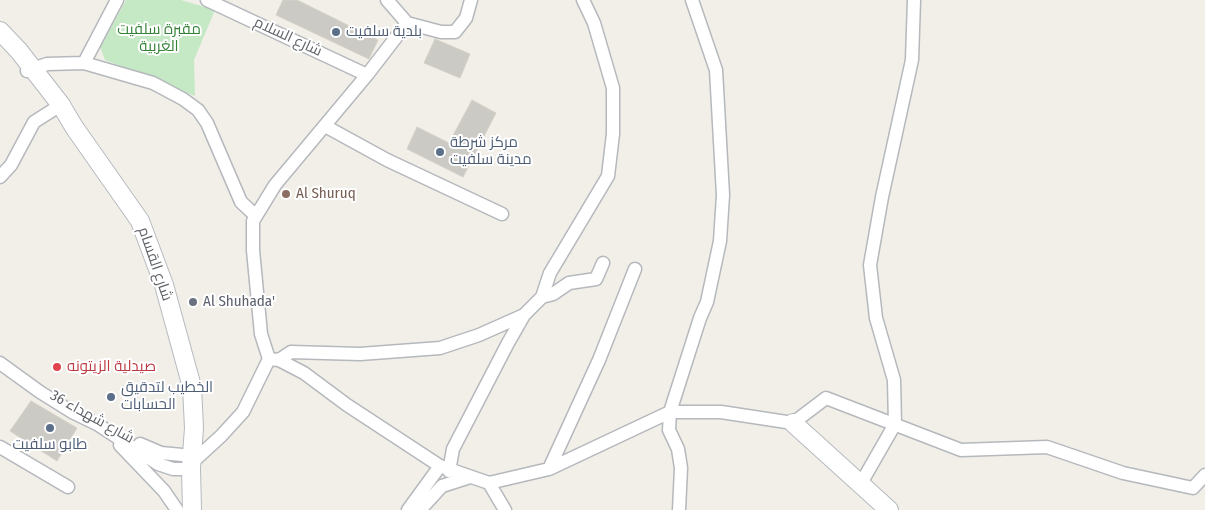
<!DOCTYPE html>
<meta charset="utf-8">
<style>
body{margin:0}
canvas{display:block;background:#f1efe8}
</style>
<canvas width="1205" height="510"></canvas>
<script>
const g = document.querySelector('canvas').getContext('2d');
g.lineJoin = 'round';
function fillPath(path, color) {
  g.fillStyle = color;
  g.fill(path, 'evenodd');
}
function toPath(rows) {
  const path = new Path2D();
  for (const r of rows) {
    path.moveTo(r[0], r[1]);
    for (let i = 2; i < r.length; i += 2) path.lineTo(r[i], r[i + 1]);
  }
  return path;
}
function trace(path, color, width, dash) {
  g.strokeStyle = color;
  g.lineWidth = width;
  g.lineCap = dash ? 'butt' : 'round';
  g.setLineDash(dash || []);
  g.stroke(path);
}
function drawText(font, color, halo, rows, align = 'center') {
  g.font = font + ' "Fira Sans Condensed",Cairo,sans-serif';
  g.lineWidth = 4;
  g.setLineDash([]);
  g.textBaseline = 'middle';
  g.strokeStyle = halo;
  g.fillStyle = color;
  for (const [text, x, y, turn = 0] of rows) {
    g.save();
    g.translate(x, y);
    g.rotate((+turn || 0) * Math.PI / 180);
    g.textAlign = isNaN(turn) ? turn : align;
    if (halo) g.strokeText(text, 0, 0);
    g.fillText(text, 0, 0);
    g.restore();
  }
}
fillPath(toPath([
 [126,0,181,0,215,10,194,60,195,96,105,60,100,47]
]), '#c5e8c5');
const building = toPath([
 [283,0,297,0,378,40,369,59,276,15,283,0],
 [435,39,470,54,460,78,424,63,435,39],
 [472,100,496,113,463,177,407,149,417,127,449,143,472,100],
 [31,401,77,428,57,461,10,431,31,401]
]);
fillPath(building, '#cccac5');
trace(building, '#d6d1c6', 1);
const street = toPath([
 [207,0,367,75],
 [387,0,407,23,441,32,455,32,466,18,471,0],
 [84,63,117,0],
 [27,71,47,64,84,63,153,83,183,99,198,110,207,123,241,202,256,216],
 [325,126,387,160,502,214],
 [0,177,11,165,34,122,56,108],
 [542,297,553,294,569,283,596,279,603,263],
 [269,359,279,360,291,352,360,354,440,348,479,335,524,315],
 [279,360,304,373,347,405,440,466,489,483],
 [0,363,40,392,72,412,97,424,158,464,173,469,185,469,221,436,243,412,269,359,261,334,253,250,253,221,275,185,367,75,407,23],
 [140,444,161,453,193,456],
 [120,445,164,491,177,510],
 [0,447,68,487],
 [549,469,599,360,635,269],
 [449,471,453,449,508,343,524,315,542,297,550,273,608,176,613,134,613,88,594,23,583,0],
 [489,483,549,469,670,412,721,412,793,423,826,398,961,450,1047,447,1123,473,1193,488,1205,475],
 [489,483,505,510],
 [860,485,895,424,894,380,876,318,870,265,882,197,912,60,914,0],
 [408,510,440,466],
 [420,510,442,486,470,477],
 [679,510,681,468,678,449,669,430,670,412,700,318,707,302,720,241,723,195,716,70,692,0]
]);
const secondary = toPath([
 [0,31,19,51,61,105,74,127,140,221,164,285,192,387,194,428,191,468,192,510],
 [793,423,889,510]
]);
trace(street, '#b5b8bc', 15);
trace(secondary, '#b6babf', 20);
trace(street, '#fff', 12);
trace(secondary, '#fff', 18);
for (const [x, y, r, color] of [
 [336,32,5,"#5c6f8a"],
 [440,152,5,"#5c6f8a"],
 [286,194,5,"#8d6e63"],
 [193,302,5,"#6b7280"],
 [57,367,5,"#e0444e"],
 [111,397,5,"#5c6f8a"],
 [50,428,5,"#5c6f8a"]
]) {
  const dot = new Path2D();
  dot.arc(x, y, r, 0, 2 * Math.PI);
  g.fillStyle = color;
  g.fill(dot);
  trace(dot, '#fff', 2);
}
drawText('15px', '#348238', '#fff', [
 ["مقبرة سلفيت",159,30],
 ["الغربية",159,47]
]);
drawText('15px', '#4e5e75', '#fff', [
 ["بلدية سلفيت",346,32],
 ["مركز شرطة",450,143],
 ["مدينة سلفيت",450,160],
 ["الخطيب لتدقيق",121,388],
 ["الحسابات",121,405],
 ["طابو سلفيت",50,445,"center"]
], 'left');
drawText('15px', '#5f6368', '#fff', [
 ["شارع السلام",288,37,25],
 ["شارع القسام",155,264,71],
 ["شارع شهداء 36",92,417,29]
]);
drawText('15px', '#785e54', '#fff', [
 ["Al Shuruq",296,194]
], 'left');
drawText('15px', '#5b616d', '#fff', [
 ["Al Shuhada'",203,302]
], 'left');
drawText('15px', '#be3a42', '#fff', [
 ["صيدلية الزيتونه",67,367]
], 'left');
</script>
